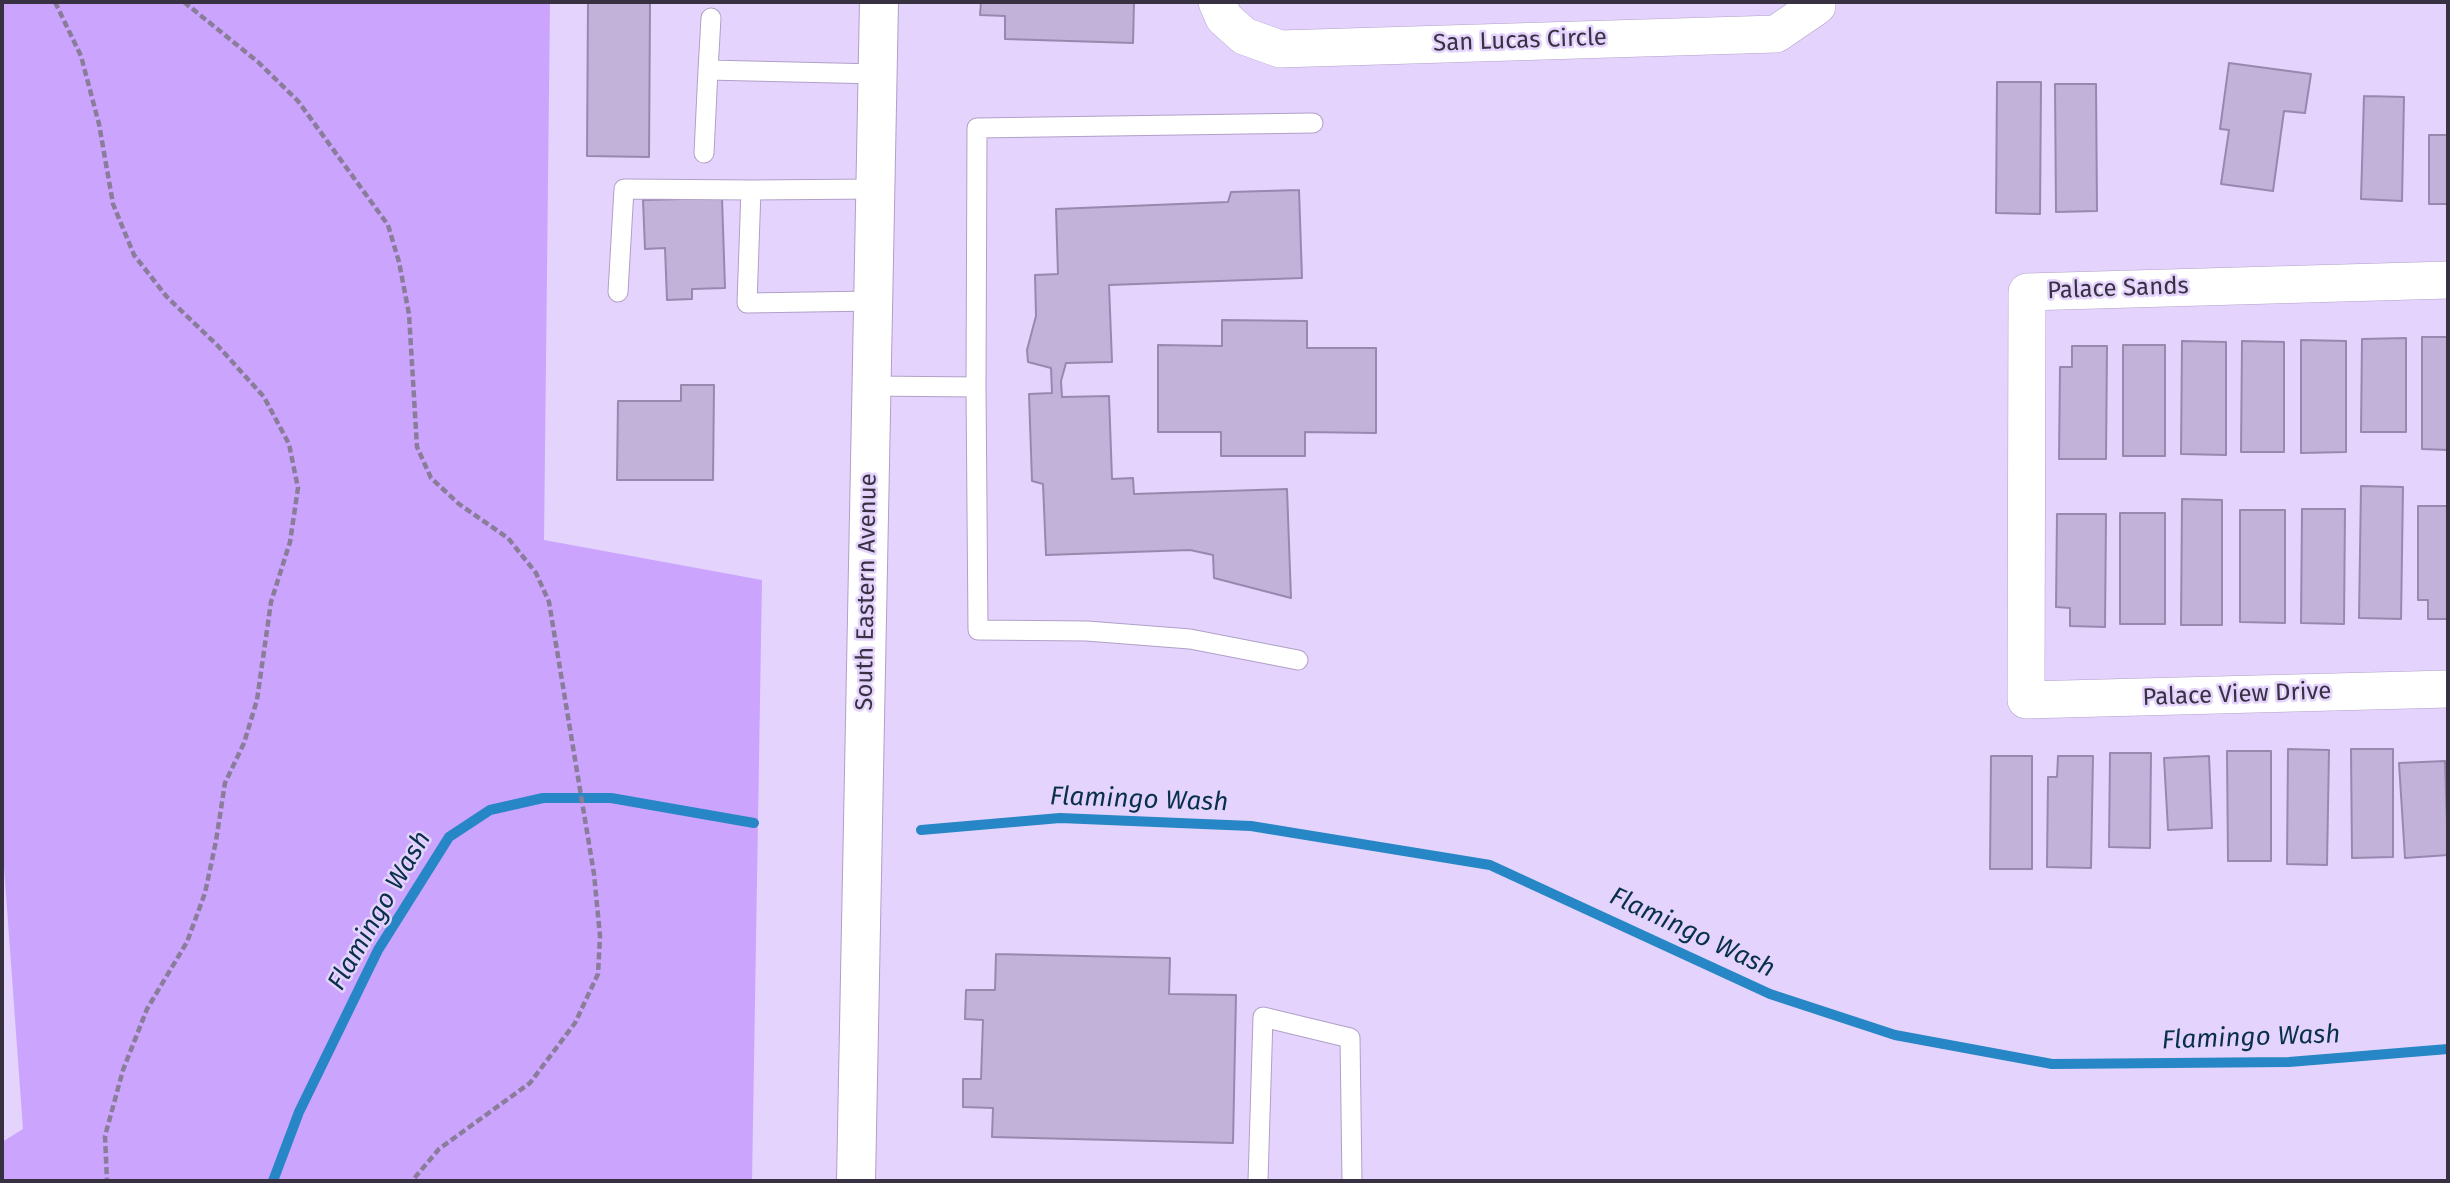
<!DOCTYPE html>
<style>
body{margin:0}
#map{position:relative;width:2450px;height:1183px;overflow:hidden;background:#e4d3fd;font-family:"Fira Sans",sans-serif}
canvas{display:block}
.frame{position:absolute;inset:0;border:4px solid #383141;pointer-events:none}
</style>
<div id="map">
<canvas width="2450" height="1183"></canvas>
<div class="frame"></div>
</div>
<script>
const g = document.querySelector('canvas').getContext('2d');
g.lineJoin = 'round';
function fillPath(path, color) {
  g.fillStyle = color;
  g.fill(path, 'evenodd');
}
function toPath(rows) {
  const path = new Path2D();
  for (const r of rows) {
    path.moveTo(r[0], r[1]);
    for (let i = 2; i < r.length; i += 2) path.lineTo(r[i], r[i + 1]);
  }
  return path;
}
function trace(path, color, width, dash) {
  g.strokeStyle = color;
  g.lineWidth = width;
  g.lineCap = dash ? 'butt' : 'round';
  g.setLineDash(dash || []);
  g.stroke(path);
}
function drawText(font, color, halo, rows, align = 'center') {
  g.font = font + ' "Fira Sans",sans-serif';
  g.lineWidth = 5;
  g.setLineDash([]);
  g.textBaseline = 'middle';
  g.strokeStyle = halo;
  g.fillStyle = color;
  for (const [text, x, y, turn = 0] of rows) {
    g.save();
    g.translate(x, y);
    g.rotate((+turn || 0) * Math.PI / 180);
    g.textAlign = isNaN(turn) ? turn : align;
    if (halo) g.strokeText(text, 0, 0);
    g.fillText(text, 0, 0);
    g.restore();
  }
}
fillPath(toPath([
 [2,2,550,2,544,540,762,580,752,1181,2,1181,2,1142,23,1129,2,840]
]), '#cba4fd');
trace(toPath([
 [921,830,1060,818,1251,826,1490,865,1770,994,1895,1035,2052,1064,2289,1062,2448,1049],
 [273,1181,299,1112,378,950,449,837,490,810,543,798,611,798,754,823]
]), '#2786c5', 10);
const building = toPath([
 [588,2,650,2,649,157,587,156,588,2],
 [981,2,1134,2,1133,43,1005,39,1005,16,980,15,981,2],
 [2229,63,2311,74,2305,113,2284,111,2273,191,2221,184,2229,130,2220,129,2229,63],
 [1997,82,2041,82,2040,214,1996,213,1997,82],
 [2055,84,2096,84,2097,211,2056,212,2055,84],
 [2364,96,2404,97,2402,201,2361,199,2364,96],
 [2429,135,2448,135,2448,204,2429,204,2429,135],
 [1299,190,1302,278,1109,285,1112,362,1066,363,1061,381,1062,397,1109,396,1112,479,1133,478,1134,494,1287,489,1291,598,1214,578,1213,555,1190,550,1046,555,1043,484,1032,481,1029,394,1052,393,1051,368,1028,362,1027,350,1036,316,1035,275,1058,274,1056,209,1228,202,1231,192,1299,190],
 [722,198,725,288,692,289,692,299,667,300,665,248,645,249,643,200,722,198],
 [1222,320,1307,321,1307,348,1376,348,1376,433,1305,432,1305,456,1221,456,1221,432,1158,432,1158,345,1222,346,1222,320],
 [2422,337,2448,337,2448,450,2422,449,2422,337],
 [2406,338,2406,432,2361,432,2362,339,2406,338],
 [2301,340,2346,341,2346,452,2301,453,2301,340],
 [2182,341,2226,342,2226,455,2181,454,2182,341],
 [2242,341,2284,342,2284,452,2241,452,2242,341],
 [2123,345,2165,345,2165,456,2123,456,2123,345],
 [2072,346,2107,346,2106,459,2059,459,2060,367,2072,367,2072,346],
 [681,385,714,385,713,480,617,480,618,401,681,401,681,385],
 [2361,486,2403,487,2401,619,2359,618,2361,486],
 [2182,499,2222,500,2222,625,2181,625,2182,499],
 [2418,506,2448,506,2448,619,2428,619,2428,600,2418,600,2418,506],
 [2302,509,2345,509,2344,624,2301,623,2302,509],
 [2240,510,2285,510,2285,623,2240,622,2240,510],
 [2120,513,2165,513,2165,624,2120,624,2120,513],
 [2057,514,2106,514,2105,627,2070,626,2070,608,2056,607,2057,514],
 [2288,749,2329,750,2327,865,2287,864,2288,749],
 [2351,749,2393,749,2393,857,2352,858,2351,749],
 [2227,751,2271,751,2271,861,2228,861,2227,751],
 [2110,753,2151,753,2150,848,2109,847,2110,753],
 [1991,756,2032,756,2032,869,1990,869,1991,756],
 [2058,756,2093,756,2091,868,2047,867,2048,777,2057,777,2058,756],
 [2209,756,2212,828,2168,830,2164,758,2209,756],
 [2445,761,2448,855,2405,858,2399,763,2445,761],
 [996,954,1170,958,1169,994,1236,995,1233,1143,992,1137,993,1108,963,1107,963,1079,981,1079,983,1020,965,1019,966,990,995,990,996,954]
]);
fillPath(building, '#c2b2da');
trace(building, '#9888ae', 2);
const lane = toPath([
 [708,70,711,18],
 [704,153,708,70,877,74],
 [751,190,875,189],
 [618,292,624,189,751,190,747,303,873,301],
 [871,386,976,387,977,128,1313,123],
 [976,387,978,630,1087,631,1190,639,1298,660],
 [1258,1181,1263,1017,1350,1038,1352,1181]
]);
const street = toPath([
 [1217,2,1224,18,1244,36,1280,49,1776,34,1817,6],
 [2448,280,2027,292,2026,700,2448,689]
]);
const primary = toPath([
 [856,1181,879,2]
]);
trace(lane, '#b0a0c7', 21);
trace(street, '#b0a0c7', 38);
trace(primary, '#b0a0c7', 40);
trace(toPath([
 [55,2,81,56,99,124,113,204,134,255,167,297,218,346,264,397,289,444,298,488,290,542,271,602,257,700,244,743,225,783,216,841,205,893,187,942,147,1009,123,1070,105,1136,107,1181],
 [184,2,258,62,298,101,388,225,399,262,409,314,417,447,431,478,459,504,508,538,536,573,549,602,594,874,600,936,598,974,575,1023,530,1083,439,1149,412,1181]
]), '#897d99', 4.5, [7, 3.5]);
trace(lane, '#fff', 19);
trace(street, '#fff', 37);
trace(primary, '#fff', 38);
drawText('24px', '#383141', '#e4d3fd', [
 ["San Lucas Circle",1520,41,-2],
 ["Palace Sands",2118,289,-2],
 ["South Eastern Avenue",867,592,-89],
 ["Palace View Drive",2237,695,-2]
]);
drawText('italic 26px', '#09304a', '#e4d3fd', [
 ["Flamingo Wash",1139,800,2],
 ["Flamingo Wash",380,911,-60],
 ["Flamingo Wash",1692,933,25],
 ["Flamingo Wash",2251,1038,-2]
]);
</script>
